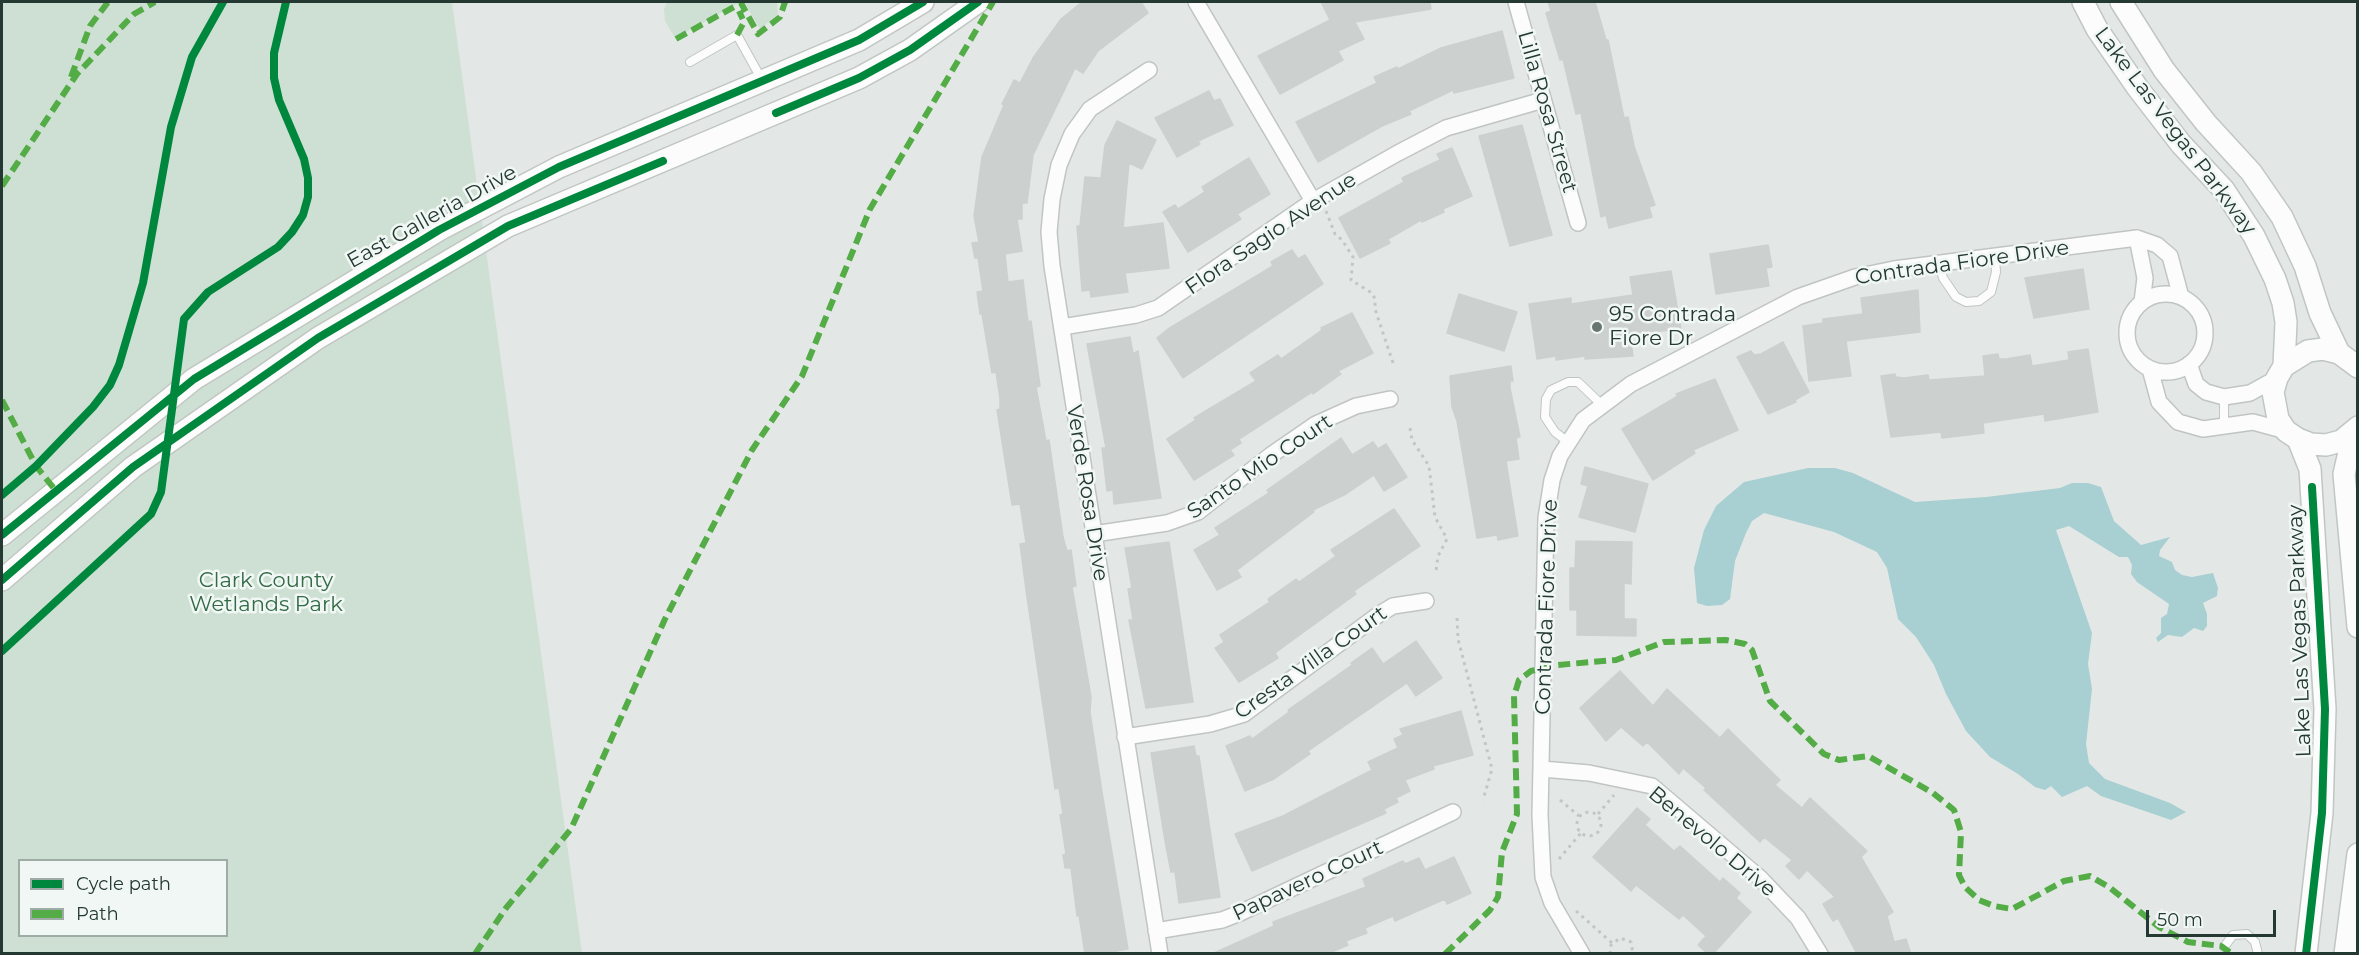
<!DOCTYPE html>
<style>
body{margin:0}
#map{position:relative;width:2359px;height:955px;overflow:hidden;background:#e3e8e6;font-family:Montserrat,sans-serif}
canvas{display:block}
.frame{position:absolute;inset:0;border:3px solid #243932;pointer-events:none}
.legend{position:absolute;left:18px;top:859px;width:210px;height:78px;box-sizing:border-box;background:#f1f7f4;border:2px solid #9faba6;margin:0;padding:8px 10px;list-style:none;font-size:18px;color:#243932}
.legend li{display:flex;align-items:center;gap:12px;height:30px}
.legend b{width:30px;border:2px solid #9faba6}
.scale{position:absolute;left:2146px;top:910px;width:130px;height:27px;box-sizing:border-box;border:3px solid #243932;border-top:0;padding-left:8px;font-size:18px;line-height:21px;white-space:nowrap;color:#243932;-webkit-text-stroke:4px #f1f7f4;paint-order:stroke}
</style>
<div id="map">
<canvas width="2359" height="955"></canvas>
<div class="frame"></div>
<ul class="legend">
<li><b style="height:8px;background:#00873e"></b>Cycle path</li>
<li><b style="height:8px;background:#53ac45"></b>Path</li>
</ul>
<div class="scale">50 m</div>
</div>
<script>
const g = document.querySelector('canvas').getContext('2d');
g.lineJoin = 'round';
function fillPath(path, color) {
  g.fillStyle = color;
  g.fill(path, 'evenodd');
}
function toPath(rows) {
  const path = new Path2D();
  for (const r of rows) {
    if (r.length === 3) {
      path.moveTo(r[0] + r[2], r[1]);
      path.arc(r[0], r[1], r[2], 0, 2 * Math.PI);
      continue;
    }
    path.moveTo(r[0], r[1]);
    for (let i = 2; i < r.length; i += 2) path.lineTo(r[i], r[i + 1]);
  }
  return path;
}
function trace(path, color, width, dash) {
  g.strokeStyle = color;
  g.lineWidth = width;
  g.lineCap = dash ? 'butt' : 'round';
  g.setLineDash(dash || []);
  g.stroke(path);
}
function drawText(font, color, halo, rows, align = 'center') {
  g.font = font + ' Montserrat,sans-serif';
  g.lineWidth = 5;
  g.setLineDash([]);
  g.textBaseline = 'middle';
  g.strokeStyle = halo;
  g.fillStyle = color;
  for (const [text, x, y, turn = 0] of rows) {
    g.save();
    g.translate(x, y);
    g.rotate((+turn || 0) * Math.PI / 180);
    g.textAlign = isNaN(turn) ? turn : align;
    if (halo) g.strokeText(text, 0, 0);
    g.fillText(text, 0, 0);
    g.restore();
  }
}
fillPath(toPath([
 [2,2,452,2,582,953,2,954],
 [20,860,226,860,226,936,20,936],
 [667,2,741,2,675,38,665,21,664,9],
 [744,2,777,2,778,14,760,29]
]), '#cee0d3');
fillPath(toPath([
 [1808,468,1835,468,1853,473,1915,502,1986,497,2060,488,2072,483,2088,483,2101,487,2114,521,2141,545,2170,537,2160,550,2159,556,2172,562,2175,570,2182,575,2192,577,2213,573,2218,588,2217,596,2203,603,2207,614,2207,626,2203,631,2194,628,2182,637,2168,635,2158,642,2156,638,2161,633,2161,618,2167,614,2169,604,2137,582,2131,574,2132,565,2128,557,2119,557,2069,526,2056,530,2092,633,2088,664,2092,689,2086,744,2089,763,2105,779,2170,803,2186,812,2171,820,2101,796,2087,786,2062,797,2051,786,2045,790,2035,787,2018,774,1990,757,1966,731,1946,694,1934,665,1916,637,1898,619,1887,568,1877,552,1834,532,1764,513,1752,521,1746,533,1735,561,1730,599,1722,605,1707,606,1697,603,1694,568,1704,530,1716,506,1744,482]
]), '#a8cfd2');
const building = toPath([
 [1082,2,1141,2,1148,13,1098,51,1083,73,1075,68,1033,155,1027,203,1022,203,1022,219,1017,219,1022,251,1005,254,1008,282,1023,280,1028,322,1031,321,1040,386,1036,387,1046,441,1049,440,1063,537,1067,551,1071,550,1076,586,1072,587,1091,697,1090,712,1102,792,1128,949,1099,954,1085,954,1079,915,1077,916,1071,868,1065,868,1063,855,1066,854,1060,815,1063,814,1059,788,1055,789,1026,590,1020,544,1026,543,1020,504,1012,505,997,410,1000,409,1000,399,996,372,992,373,982,314,980,314,977,292,983,291,978,258,975,258,972,243,979,242,974,216,982,157,1004,105,1002,104,1014,80,1020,83,1033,58,1061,19,1082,2],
 [1321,2,1430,2,1431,9,1355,22,1364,39,1338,51,1343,60,1280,94,1258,56,1330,20,1321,2],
 [1548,2,1595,2,1606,40,1608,40,1624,118,1628,117,1634,146,1655,205,1649,207,1652,217,1609,228,1606,215,1601,217,1581,113,1576,114,1563,59,1560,60,1546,13,1551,11,1548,2],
 [1502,31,1514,78,1454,93,1453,90,1409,111,1411,114,1382,126,1318,162,1296,122,1377,83,1374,77,1397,67,1398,69,1441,48,1502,31],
 [1209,91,1214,101,1220,99,1233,125,1198,141,1200,144,1177,157,1155,118,1209,91],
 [1117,121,1156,140,1142,169,1129,163,1123,228,1163,223,1169,268,1125,273,1128,292,1091,297,1090,290,1082,291,1077,226,1080,226,1085,177,1101,178,1105,145,1117,121],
 [1522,125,1552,235,1510,246,1479,136,1522,125],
 [1452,148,1472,196,1443,209,1444,212,1422,222,1421,220,1388,239,1390,243,1360,258,1339,218,1404,182,1402,178,1440,160,1437,154,1452,148],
 [1249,158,1270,194,1237,214,1241,219,1188,252,1163,212,1175,205,1178,209,1205,192,1202,187,1249,158],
 [1768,245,1772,267,1766,268,1769,286,1716,294,1710,254,1768,245],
 [1292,250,1298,259,1305,255,1323,284,1183,378,1157,338,1168,329,1273,266,1271,262,1292,250],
 [2083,269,2089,309,2034,318,2025,278,2083,269],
 [1671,271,1681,329,1630,334,1633,356,1585,359,1585,356,1556,360,1556,356,1537,359,1529,304,1571,298,1571,304,1633,295,1630,277,1671,271],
 [1918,290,1920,332,1846,341,1851,376,1809,381,1803,326,1823,323,1823,319,1863,314,1861,298,1918,290],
 [1459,294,1517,312,1504,351,1447,333,1459,294],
 [1352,313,1373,353,1338,371,1341,374,1313,394,1312,392,1239,439,1241,443,1230,450,1234,455,1194,480,1167,439,1196,420,1194,418,1256,381,1250,373,1278,355,1281,359,1322,330,1321,328,1352,313],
 [1130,337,1133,354,1138,351,1161,498,1114,504,1113,490,1107,491,1102,448,1106,448,1087,344,1130,337],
 [1783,342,1809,392,1795,400,1796,402,1768,414,1737,357,1751,351,1754,355,1761,354,1783,342],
 [2088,349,2098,412,2045,421,2044,414,1983,423,1984,433,1942,438,1941,432,1891,437,1881,376,1895,374,1896,377,1904,378,1928,375,1929,380,1985,376,1983,356,1998,354,1999,359,2006,359,2030,355,2032,366,2069,360,2068,352,2088,349],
 [1511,366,1513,381,1510,381,1510,388,1520,437,1516,438,1519,459,1506,461,1518,536,1498,540,1497,535,1477,538,1457,421,1452,407,1450,376,1511,366],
 [1715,379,1738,430,1693,450,1695,453,1653,480,1622,429,1678,396,1676,394,1715,379],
 [1341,438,1352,455,1373,442,1378,449,1386,444,1407,477,1384,491,1374,475,1346,494,1313,510,1314,512,1237,570,1241,577,1217,590,1194,550,1220,535,1215,528,1269,493,1267,490,1341,438],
 [1585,467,1648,484,1635,532,1579,517,1588,486,1581,484,1585,467],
 [1394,509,1420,546,1354,591,1356,594,1275,653,1278,658,1239,682,1215,648,1224,642,1220,635,1270,602,1268,599,1296,579,1299,582,1336,556,1331,550,1394,509],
 [1576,541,1632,542,1631,584,1624,583,1624,619,1636,619,1636,636,1577,635,1577,610,1570,610,1570,568,1575,568,1576,541],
 [1169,542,1193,702,1146,708,1129,620,1133,620,1128,589,1132,588,1125,548,1169,542],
 [1416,641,1442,678,1416,696,1407,683,1308,751,1310,754,1274,779,1245,791,1226,746,1250,736,1252,739,1289,712,1288,710,1352,665,1351,663,1372,648,1383,664,1416,641],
 [1620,671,1653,706,1667,689,1720,738,1728,729,1780,780,1775,785,1802,808,1810,798,1867,851,1861,857,1893,912,1887,916,1894,942,1906,939,1911,954,1857,954,1838,918,1833,921,1823,904,1835,897,1807,870,1799,879,1786,866,1792,860,1764,837,1760,842,1704,790,1706,788,1683,768,1679,774,1647,742,1643,746,1621,727,1606,741,1580,708,1620,671],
 [1461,711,1473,755,1433,766,1434,769,1405,780,1410,791,1396,798,1398,802,1384,809,1386,813,1252,871,1235,834,1283,816,1372,770,1368,762,1398,748,1394,739,1403,735,1400,729,1461,711],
 [1194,746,1196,756,1199,756,1220,897,1179,903,1175,872,1171,872,1165,841,1151,753,1194,746],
 [1637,808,1650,819,1645,825,1674,851,1680,846,1720,882,1723,878,1740,893,1736,898,1751,912,1713,954,1708,954,1698,945,1706,936,1683,915,1679,919,1636,885,1631,891,1593,857,1637,808],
 [1454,857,1471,893,1447,904,1445,899,1395,921,1393,916,1365,928,1367,933,1346,941,1348,945,1327,954,1212,954,1274,926,1273,922,1366,887,1363,879,1403,861,1405,864,1419,858,1425,870,1454,857]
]);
fillPath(building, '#ccd1cf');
trace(building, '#ccd1cf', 1.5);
const service = toPath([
 [690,62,737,35,762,80],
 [1939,264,1943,278,1956,297,1966,302,1979,301,1991,292,1996,272,1995,257],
 [2224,397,2224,426],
 [1568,442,1555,432,1545,417,1546,399,1551,390,1568,382,1578,382,1601,404],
 [2224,947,2233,935,2247,934,2255,942,2258,954]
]);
const minor = toPath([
 [1196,2,1313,201],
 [1516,2,1578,223],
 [1149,70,1090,109,1072,134,1059,165,1052,199,1049,232,1052,266,1160,954],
 [2137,238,2145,278,2142,302],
 [2166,333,39],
 [1062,327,1136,315,1158,308,1313,201,1398,153,1446,128,1543,100],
 [2189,364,2196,384,2206,392,2224,397,2250,393,2277,378],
 [2150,369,2159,402,2178,422,2203,429,2253,422,2286,431],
 [1094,534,1167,523,1198,512,1271,455,1316,424,1356,406,1390,399],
 [1125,737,1210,724,1244,714,1378,615,1393,606,1426,601],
 [1542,769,1589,773,1652,786,1760,878,1798,918,1820,954],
 [1156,931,1222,920,1240,913,1453,812],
 [1582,954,1552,903,1543,877,1540,815,1546,518,1552,480,1560,456,1583,420,1631,384,1798,297,1855,277,1894,269,2137,238,2157,245,2170,256,2181,297]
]);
const secondary = toPath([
 [2083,2,2097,29,2137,87,2181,144,2224,190,2254,236,2275,279,2283,303,2286,322,2284,366],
 [2121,2,2164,70,2206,123,2251,172,2282,217,2305,266,2320,313,2339,353],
 [2358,367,2339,353,2323,349,2308,351,2284,366,2277,378,2273,392,2278,419,2286,431,2298,439,2311,444,2326,445,2341,441,2358,427],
 [2354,431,2344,474,2358,627],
 [2298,439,2310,469,2325,709,2322,813,2306,954],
 [2,535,194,379,439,230,559,167,859,40,923,2],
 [2,580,133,467,318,338,508,226,859,78,910,50,978,2],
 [2345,954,2358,854]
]);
trace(service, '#c0c5c3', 10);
trace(minor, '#c0c5c3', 18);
trace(secondary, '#c0c6c3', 24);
trace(toPath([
 [1326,211,1335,234,1342,240,1353,257,1351,280,1372,293,1375,299,1375,309,1394,366],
 [1410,428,1412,440,1429,466,1435,517,1447,539,1438,556,1436,571],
 [1457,618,1458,639,1492,769,1483,800],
 [1560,800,1579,816],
 [1589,824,12],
 [1598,814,1614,795],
 [1559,859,1581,833],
 [1576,911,1612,943],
 [1610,954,1611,945,1620,938,1631,942,1633,954]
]), '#c0c8c4', 3, [3, 4.5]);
trace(service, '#fbfcfb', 8);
trace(minor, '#fbfcfb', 15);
trace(secondary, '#fbfcfb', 21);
trace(toPath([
 [737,35,744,22,739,11],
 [676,39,741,3,758,34,780,17,785,2],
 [71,77,90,26,108,2],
 [2,186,77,74,134,14,155,2],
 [2,400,36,466,56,491],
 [475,954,506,908,571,829,665,619,752,450,802,376,870,209,993,2],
 [1445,954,1490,910,1498,897,1502,852,1517,814,1514,696,1519,680,1531,671,1557,665,1616,660,1664,642,1726,640,1745,644,1752,650,1770,701,1824,754,1839,760,1868,756,1933,793,1954,810,1961,832,1959,875,1965,887,1979,900,1994,906,2012,909,2064,881,2090,876,2109,887,2159,927,2188,942,2221,946,2232,954]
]), '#53ac45', 6, [12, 6]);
trace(toPath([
 [776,113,859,78,910,50,978,2],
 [2,495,36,466,93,407,110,385,119,365,143,283,171,127,192,57,223,2],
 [2,535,194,379,439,230,559,167,859,40,923,2],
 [2,580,133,467,318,338,508,226,663,161],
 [2,651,151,514,161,492,184,319,208,292,278,247,292,232,303,215,308,197,308,178,304,159,279,100,274,78,274,53,286,2],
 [2306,954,2322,813,2325,709,2312,487]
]), '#00873e', 8);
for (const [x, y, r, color] of [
 [1597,327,6,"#677671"]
]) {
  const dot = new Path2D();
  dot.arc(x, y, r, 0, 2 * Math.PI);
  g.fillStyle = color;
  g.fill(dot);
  trace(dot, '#f1f7f4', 2);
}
drawText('21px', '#243932', '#f1f7f4', [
 ["Lilla Rosa Street",1547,112,74],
 ["Lake Las Vegas Parkway",2175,131,53],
 ["East Galleria Drive",432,217,-29],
 ["Flora Sagio Avenue",1271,234,-34],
 ["Contrada Fiore Drive",1962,263,-8],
 ["Santo Mio Court",1260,467,-34],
 ["Verde Rosa Drive",1087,493,81],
 ["Contrada Fiore Drive",1547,607,-88],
 ["Lake Las Vegas Parkway",2300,631,-92],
 ["Cresta Villa Court",1311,663,-35],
 ["Benevolo Drive",1712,842,40],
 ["Papavero Court",1308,881,-25]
]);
drawText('21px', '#243932', '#f1f7f4', [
 ["95 Contrada",1609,315],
 ["Fiore Dr",1609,339]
], 'left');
drawText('21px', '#326b45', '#f1f7f4', [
 ["Clark County",266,581],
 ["Wetlands Park",266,605]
]);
</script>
